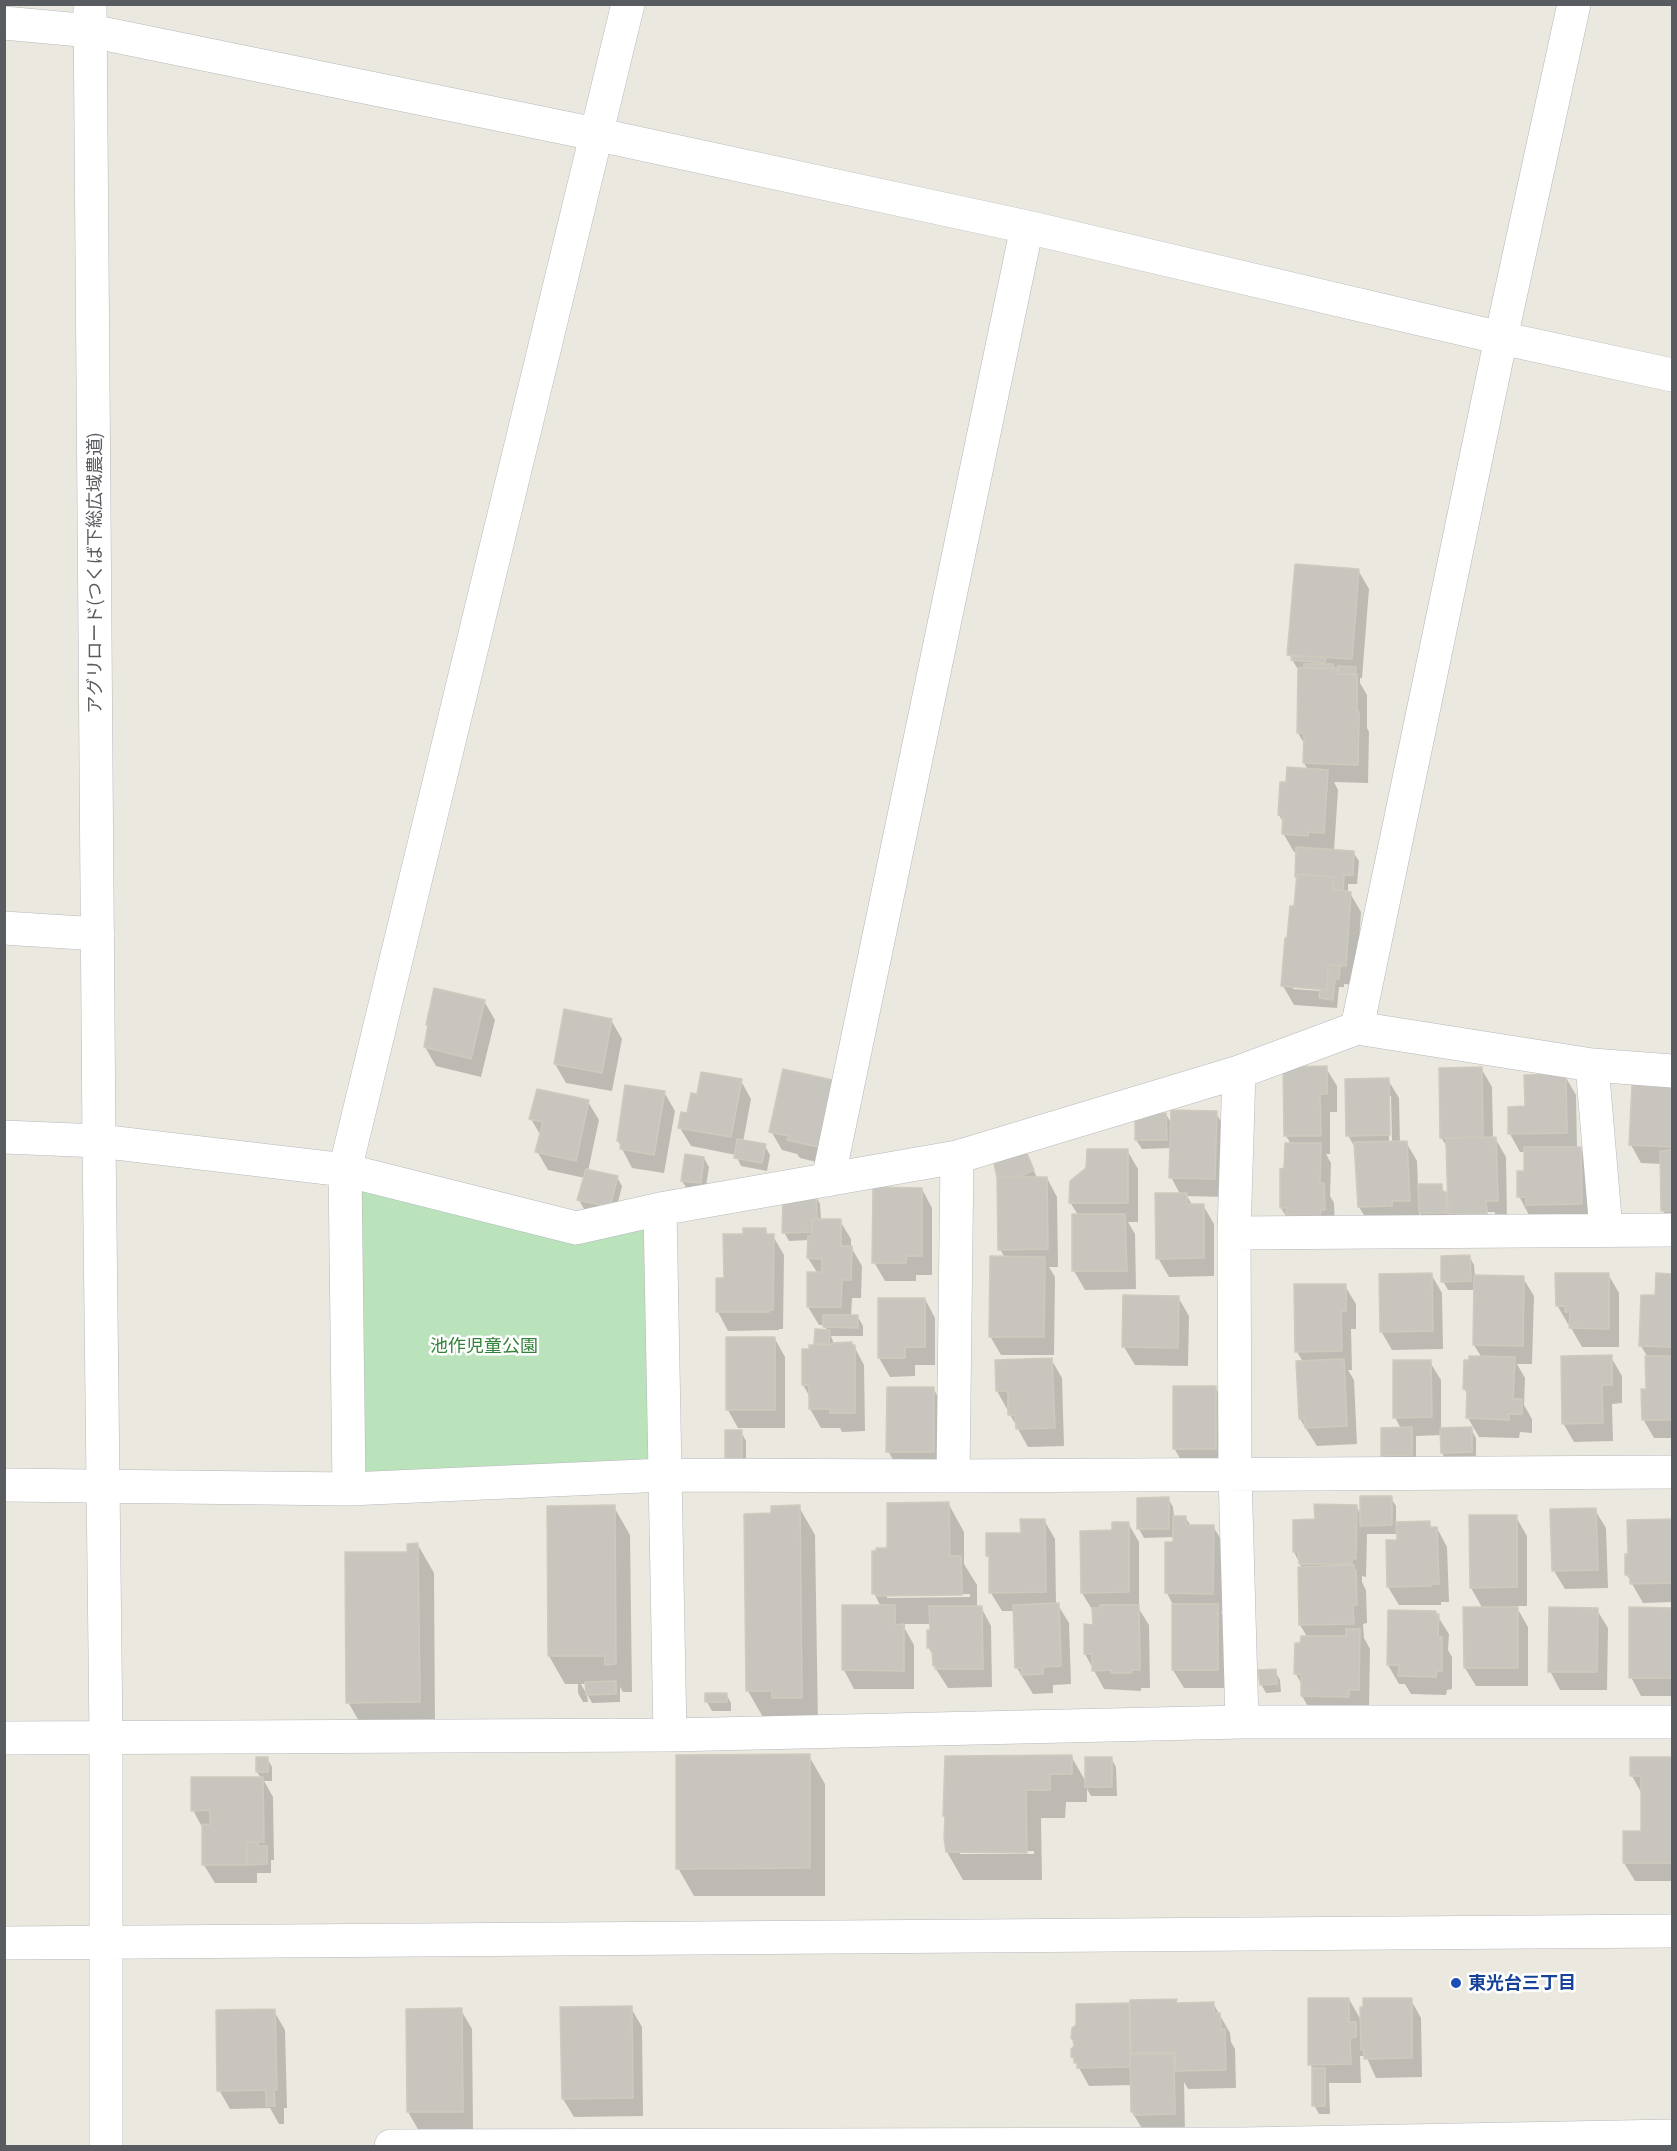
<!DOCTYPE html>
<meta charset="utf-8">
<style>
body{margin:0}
#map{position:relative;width:1677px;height:2151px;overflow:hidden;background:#ebe9df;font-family:Ubuntu,sans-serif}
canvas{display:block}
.frame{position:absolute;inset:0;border:6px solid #585b60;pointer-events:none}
</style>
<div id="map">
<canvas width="1677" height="2151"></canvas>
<div class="frame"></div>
</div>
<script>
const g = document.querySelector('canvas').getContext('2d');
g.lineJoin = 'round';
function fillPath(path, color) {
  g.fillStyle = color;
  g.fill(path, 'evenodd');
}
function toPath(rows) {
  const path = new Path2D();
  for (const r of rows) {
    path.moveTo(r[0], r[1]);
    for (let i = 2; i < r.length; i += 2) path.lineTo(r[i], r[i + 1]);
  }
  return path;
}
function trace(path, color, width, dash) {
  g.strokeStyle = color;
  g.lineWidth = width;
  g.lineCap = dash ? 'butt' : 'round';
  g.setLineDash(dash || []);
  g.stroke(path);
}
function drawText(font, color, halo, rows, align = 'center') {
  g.font = font + ' Ubuntu,"Noto Sans JP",sans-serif';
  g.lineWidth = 5;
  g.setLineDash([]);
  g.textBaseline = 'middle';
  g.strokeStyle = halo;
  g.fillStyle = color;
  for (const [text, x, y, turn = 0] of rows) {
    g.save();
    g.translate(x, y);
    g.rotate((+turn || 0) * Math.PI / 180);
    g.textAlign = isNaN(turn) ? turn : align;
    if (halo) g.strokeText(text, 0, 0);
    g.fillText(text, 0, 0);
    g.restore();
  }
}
fillPath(toPath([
 [345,1170,576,1228,660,1209,665,1475,349,1489]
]), '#bae3bc');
fillPath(toPath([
 [1358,570,1369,589,1362,678,1360,678,1360,683,1367,695,1367,728,1369,732,1368,783,1334,782,1338,790,1334,851,1353,852,1359,861,1357,884,1348,884,1348,893,1350,893,1361,912,1356,985,1344,984,1344,987,1339,987,1337,1008,1294,1005,1283,986,1288,940,1296,908,1298,877,1297,852,1294,852,1283,833,1284,824,1279,815,1287,784,1308,770,1304,763,1305,745,1298,733,1300,673,1289,654],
 [1293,986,1321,988,1321,991,1293,989],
 [484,1001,495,1020,481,1077,436,1066,425,1047,429,1028,427,1025],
 [611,1020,622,1039,612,1091,566,1083,555,1064],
 [1326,1068,1337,1086,1337,1112,1330,1112,1330,1154,1326,1154,1331,1163,1330,1196,1334,1203,1335,1229,1292,1226,1281,1208,1291,1144,1286,1136],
 [1481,1068,1492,1087,1493,1138,1495,1138,1506,1157,1507,1220,1425,1222,1419,1211,1420,1219,1370,1225,1359,1207,1356,1150,1348,1135,1388,1080,1399,1098,1400,1143,1406,1142,1417,1161,1418,1186,1441,1186,1449,1200,1448,1149,1441,1137],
 [1388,1096,1391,1096,1392,1143,1389,1143],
 [1458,1212,1495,1212,1495,1215,1458,1215],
 [1565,1076,1576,1095,1577,1149,1580,1149,1591,1167,1592,1223,1529,1215,1519,1196,1525,1173,1525,1152,1520,1152,1510,1134,1527,1108],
 [741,1081,751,1099,743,1142,765,1146,770,1155,767,1171,741,1166,736,1155,691,1146,680,1128,698,1096],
 [836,1082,833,1166,800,1158,797,1154,782,1150,771,1131],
 [1634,1087,1672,1089,1672,1228,1663,1211,1662,1164,1641,1163,1631,1145],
 [664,1092,675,1111,664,1173,632,1168,618,1141],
 [588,1102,599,1120,588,1171,617,1177,622,1186,615,1215,584,1209,579,1200,585,1178,548,1170,537,1151,541,1136,531,1119],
 [1216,1113,1227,1132,1225,1197,1187,1196,1192,1205,1203,1205,1214,1224,1214,1276,1169,1277,1158,1258,1180,1194,1171,1177,1171,1148,1142,1149,1136,1140,1166,1114,1172,1125],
 [1127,1150,1138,1169,1138,1222,1128,1222,1135,1234,1136,1289,1085,1290,1074,1271,1078,1215,1070,1202],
 [1027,1154,1037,1178,1047,1178,1057,1197,1058,1267,1049,1267,1055,1277,1054,1355,1001,1355,990,1336,1005,1258,1000,1249,999,1179],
 [704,1158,709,1167,705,1192,688,1190,682,1181],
 [922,1189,932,1208,932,1275,916,1275,916,1281,885,1281,874,1262],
 [815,1195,820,1204,821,1220,840,1221,851,1239,851,1247,862,1266,861,1298,852,1298,851,1317,858,1317,863,1326,863,1336,831,1336,834,1344,854,1346,864,1365,865,1431,842,1432,840,1428,821,1428,810,1409,810,1397,803,1385,818,1347,816,1343,827,1331,825,1325,819,1325,808,1307,818,1274,808,1258,809,1240,789,1241,784,1232],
 [765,1230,769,1236,773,1236,784,1255,783,1329,779,1329,779,1330,728,1331,718,1312,725,1279,744,1236],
 [1469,1256,1474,1265,1475,1277,1523,1278,1534,1296,1532,1364,1517,1364,1525,1378,1524,1405,1532,1419,1532,1433,1520,1432,1519,1438,1479,1437,1468,1418,1469,1396,1464,1389,1482,1358,1474,1345,1475,1290,1448,1290,1443,1281],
 [1431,1274,1442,1293,1443,1349,1392,1350,1381,1331],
 [1608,1274,1619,1293,1619,1347,1582,1347,1571,1328,1571,1324,1568,1324,1557,1305],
 [1657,1275,1672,1275,1672,1438,1654,1438,1643,1419,1647,1391,1647,1356,1641,1346,1656,1297],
 [1345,1286,1356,1304,1356,1329,1351,1329,1352,1370,1348,1370,1354,1380,1357,1444,1317,1446,1300,1419,1303,1362,1297,1352],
 [1178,1297,1189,1316,1188,1366,1135,1365,1124,1347],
 [925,1299,935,1318,935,1365,915,1365,915,1376,890,1377,879,1358],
 [775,1339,785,1357,785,1428,738,1428,728,1410],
 [1611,1357,1622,1376,1622,1403,1612,1404,1613,1441,1574,1442,1563,1423],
 [1051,1359,1062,1378,1064,1446,1028,1447,997,1391],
 [1430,1362,1441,1380,1441,1429,1471,1429,1476,1438,1476,1461,1447,1462,1442,1453,1441,1435,1416,1436,1416,1464,1388,1464,1383,1456,1401,1429,1395,1417],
 [1215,1387,1226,1406,1226,1467,1185,1467,1174,1448],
 [933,1388,944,1407,944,1470,899,1470,888,1451],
 [741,1432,746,1441,746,1467,727,1459],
 [1168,1498,1173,1507,1174,1517,1185,1517,1191,1526,1213,1526,1224,1545,1223,1612,1221,1612,1228,1625,1228,1688,1184,1688,1173,1670,1173,1605,1167,1593,1175,1537,1144,1538,1139,1529],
 [1391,1498,1396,1506,1396,1523,1429,1523,1433,1529,1437,1528,1447,1547,1449,1602,1441,1602,1441,1605,1399,1605,1388,1587,1398,1541,1398,1534,1367,1534,1366,1577,1362,1576,1362,1582,1366,1590,1367,1623,1363,1624,1364,1638,1370,1649,1369,1708,1313,1715,1302,1696,1302,1685,1296,1674,1296,1645,1302,1644,1308,1638,1300,1625,1302,1568,1294,1552,1294,1521,1316,1521,1356,1506,1362,1516],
 [948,1503,964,1532,964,1564,977,1585,977,1607,981,1607,991,1626,992,1687,948,1688,934,1666,934,1657,929,1648,931,1624,905,1624,905,1629,914,1645,914,1689,854,1689,844,1670,844,1607,881,1607,874,1593,888,1550],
 [970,1594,970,1597,887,1598,887,1595],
 [614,1507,630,1535,632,1692,623,1692,620,1687,620,1702,592,1703,587,1694,587,1684,581,1684,587,1695,588,1702,583,1702,578,1693,578,1684,565,1684,549,1656],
 [799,1507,815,1535,818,1725,764,1719,748,1691,746,1515,772,1515],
 [1595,1510,1606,1528,1608,1588,1565,1589,1554,1571],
 [1516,1517,1527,1536,1527,1606,1516,1606,1528,1627,1528,1686,1476,1686,1465,1668,1483,1609,1471,1588],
 [1044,1520,1055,1539,1056,1605,1058,1605,1069,1623,1071,1684,1053,1685,1053,1693,1033,1694,1017,1668,1015,1611,1002,1611,991,1593,991,1561,988,1556],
 [1629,1521,1672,1521,1672,1602,1643,1603,1627,1575,1630,1555],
 [1128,1523,1139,1542,1139,1609,1149,1625,1150,1688,1141,1688,1141,1691,1104,1689,1085,1654,1094,1626,1093,1611,1082,1593,1114,1532],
 [418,1545,434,1573,435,1730,364,1730,348,1702,409,1553],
 [1631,1609,1672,1609,1672,1696,1641,1696,1631,1677],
 [1597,1610,1608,1628,1607,1690,1560,1690,1550,1671],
 [1435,1612,1449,1634,1448,1650,1452,1657,1452,1689,1447,1690,1446,1695,1411,1694,1405,1684,1399,1684,1388,1665],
 [1275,1671,1280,1680,1281,1692,1266,1693,1261,1684],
 [726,1694,731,1703,731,1711,712,1711,707,1702],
 [809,1756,825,1784,825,1896,694,1896,678,1868],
 [1071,1756,1086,1782,1111,1758,1116,1767,1117,1796,1091,1796,1087,1789,1087,1802,1066,1802,1065,1818,1041,1818,1042,1880,963,1880,947,1852,946,1819,945,1816],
 [960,1851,1034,1851,1034,1854,960,1854],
 [267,1758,272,1767,272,1781,264,1781,273,1797,274,1860,271,1860,271,1873,257,1873,257,1883,215,1883,204,1865,203,1829,193,1810,261,1778,257,1772],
 [1632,1758,1672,1758,1672,1881,1635,1881,1624,1863,1642,1832,1642,1794,1632,1776],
 [1349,1999,1362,2022,1411,2000,1421,2018,1422,2077,1376,2078,1366,2056,1360,2056,1361,2083,1329,2083,1330,2114,1319,2114,1314,2105,1314,2071,1310,2064],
 [1176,2000,1178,2005,1213,2003,1230,2033,1231,2042,1235,2049,1236,2088,1188,2089,1184,2082,1185,2133,1143,2130,1132,2112,1132,2085,1089,2086,1073,2057,1128,2005,1132,2011],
 [631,2008,642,2027,643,2116,574,2117,563,2099],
 [407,2010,461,2010,472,2029,473,2130,419,2131,408,2112],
 [274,2011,285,2030,287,2108,284,2108,284,2124,279,2124,270,2108,230,2109,219,2090]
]), '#0003');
const building = toPath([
 [1295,564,1359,569,1352,659,1287,655,1295,564],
 [1292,655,1326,658,1325,663,1291,660,1292,655],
 [1304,664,1333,664,1333,668,1304,668,1304,664],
 [1338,666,1356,667,1355,675,1338,674,1338,666],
 [1298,668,1337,668,1338,674,1357,674,1357,712,1359,712,1358,765,1303,763,1304,733,1297,733,1298,668],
 [1287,767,1328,770,1324,833,1308,832,1308,836,1282,834,1283,816,1278,815,1280,782,1286,782,1287,767],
 [1296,847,1354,851,1353,875,1344,875,1343,891,1333,889,1334,877,1297,874,1297,878,1295,877,1296,847],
 [1297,874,1334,877,1333,889,1351,892,1346,966,1328,965,1327,990,1281,986,1285,938,1287,938,1290,906,1294,906,1297,874],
 [1328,965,1340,966,1339,979,1335,978,1333,1000,1319,998,1320,989,1327,990,1328,965],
 [434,988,485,1000,471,1059,424,1047,428,1025,426,1025,434,988],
 [564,1009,612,1019,602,1073,554,1064,564,1009],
 [1327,1066,1327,1094,1320,1094,1321,1136,1284,1136,1283,1067,1327,1066],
 [1482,1067,1483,1137,1440,1138,1439,1068,1482,1067],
 [783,1069,837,1081,823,1148,787,1140,789,1136,769,1132,783,1069],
 [701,1072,742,1079,731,1137,678,1128,681,1112,687,1113,691,1093,697,1094,701,1072],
 [1566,1074,1567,1133,1508,1134,1508,1107,1525,1106,1524,1075,1566,1074],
 [1389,1078,1390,1135,1346,1136,1345,1079,1389,1078],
 [625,1085,665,1091,654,1155,620,1149,621,1142,617,1141,625,1085],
 [1632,1085,1672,1087,1672,1147,1629,1145,1632,1085],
 [537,1089,589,1100,576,1161,535,1152,543,1122,529,1119,537,1089],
 [1171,1110,1217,1111,1215,1179,1169,1178,1171,1110],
 [1135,1113,1166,1113,1167,1140,1135,1140,1135,1113],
 [1496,1137,1498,1201,1486,1201,1487,1214,1448,1214,1446,1138,1496,1137],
 [737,1139,766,1144,762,1163,734,1158,737,1139],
 [1407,1141,1410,1201,1392,1201,1392,1206,1358,1207,1354,1142,1407,1141],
 [1285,1143,1321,1143,1320,1183,1324,1183,1325,1210,1321,1210,1320,1216,1286,1215,1287,1208,1280,1208,1280,1169,1284,1168,1285,1143],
 [1023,1144,1034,1170,1018,1177,997,1177,992,1155,1023,1144],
 [1524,1147,1581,1147,1582,1204,1526,1205,1526,1197,1517,1197,1517,1171,1524,1171,1524,1147],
 [1087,1149,1128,1149,1128,1203,1069,1203,1070,1181,1086,1168,1087,1149],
 [1672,1150,1672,1211,1661,1211,1660,1151,1672,1150],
 [685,1154,704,1157,701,1183,681,1181,685,1154],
 [586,1169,618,1176,610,1207,577,1200,586,1169],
 [997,1177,1047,1177,1048,1249,998,1250,997,1177],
 [1418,1184,1442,1184,1442,1192,1446,1192,1446,1213,1419,1213,1418,1184],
 [873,1187,922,1188,922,1256,906,1256,906,1263,872,1263,873,1187],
 [816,1193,817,1219,812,1219,812,1232,782,1233,783,1197,816,1193],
 [1155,1193,1187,1193,1187,1204,1204,1204,1204,1258,1156,1259,1155,1193],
 [1072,1214,1125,1214,1127,1271,1072,1271,1072,1214],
 [812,1219,841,1219,841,1246,852,1246,851,1280,842,1280,841,1307,807,1307,807,1272,822,1272,822,1259,807,1258,808,1236,812,1236,812,1219],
 [743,1228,766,1228,766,1234,774,1234,773,1310,769,1310,769,1312,716,1312,716,1278,724,1278,723,1234,743,1234,743,1228],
 [1470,1255,1471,1281,1441,1282,1441,1256,1470,1255],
 [990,1256,1045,1257,1044,1337,989,1337,990,1256],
 [1432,1273,1433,1331,1380,1332,1379,1274,1432,1273],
 [1555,1273,1609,1273,1609,1329,1569,1328,1570,1312,1565,1312,1565,1306,1556,1306,1555,1273],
 [1656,1273,1672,1274,1672,1347,1639,1346,1641,1295,1655,1295,1656,1273],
 [1474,1275,1524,1276,1523,1346,1473,1345,1474,1275],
 [1294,1284,1346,1284,1346,1311,1341,1311,1342,1351,1295,1352,1294,1284],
 [1123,1295,1179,1296,1178,1348,1122,1347,1123,1295],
 [878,1298,925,1298,925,1347,905,1347,905,1358,878,1358,878,1298],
 [823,1315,858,1315,858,1328,823,1327,823,1315],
 [815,1329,830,1330,829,1344,814,1344,815,1329],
 [726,1337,775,1337,775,1410,726,1410,726,1337],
 [852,1342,852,1345,855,1345,855,1413,830,1413,830,1409,809,1409,809,1385,802,1385,802,1349,809,1349,809,1345,831,1345,832,1343,852,1342],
 [1612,1355,1612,1385,1602,1385,1603,1423,1562,1424,1561,1356,1612,1355],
 [1469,1356,1515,1357,1513,1399,1522,1399,1522,1414,1509,1414,1509,1420,1466,1418,1467,1389,1463,1389,1464,1360,1469,1360,1469,1356],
 [1645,1356,1672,1356,1672,1420,1642,1420,1641,1389,1646,1389,1645,1356],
 [1052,1358,1055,1428,1016,1429,1015,1415,1008,1415,1008,1391,996,1391,995,1360,1052,1358],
 [1344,1359,1347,1426,1305,1428,1304,1419,1299,1419,1296,1361,1344,1359],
 [1393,1360,1431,1360,1432,1417,1393,1418,1393,1360],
 [1173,1386,1216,1386,1216,1449,1173,1449,1173,1386],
 [887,1387,934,1387,934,1452,886,1452,887,1387],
 [1412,1427,1412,1455,1381,1456,1381,1428,1412,1427],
 [1472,1427,1472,1452,1441,1453,1440,1428,1472,1427],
 [725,1430,742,1430,742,1459,725,1459,725,1430],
 [1360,1496,1392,1496,1392,1525,1360,1526,1360,1496],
 [1169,1497,1169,1529,1137,1529,1137,1498,1169,1497],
 [949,1502,950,1556,961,1556,962,1595,877,1596,877,1594,872,1594,872,1551,876,1551,876,1548,887,1548,887,1503,949,1502],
 [1314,1504,1357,1505,1356,1559,1352,1558,1352,1564,1299,1564,1298,1552,1293,1552,1293,1520,1315,1519,1314,1504],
 [615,1505,616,1664,605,1665,605,1656,548,1656,547,1506,615,1505],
 [800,1505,802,1698,772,1698,772,1691,746,1691,744,1514,771,1513,771,1506,800,1505],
 [1596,1508,1598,1570,1552,1571,1550,1509,1596,1508],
 [1469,1515,1517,1515,1517,1587,1470,1588,1469,1515],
 [1173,1516,1186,1516,1186,1525,1214,1525,1213,1594,1165,1593,1165,1542,1173,1542,1173,1516],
 [1020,1519,1045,1519,1046,1592,989,1593,989,1556,986,1556,986,1533,1021,1533,1020,1519],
 [1672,1519,1672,1583,1630,1584,1630,1575,1625,1575,1625,1554,1628,1554,1627,1520,1672,1519],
 [1430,1521,1430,1527,1437,1527,1439,1584,1431,1584,1431,1586,1387,1587,1386,1540,1397,1540,1396,1522,1430,1521],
 [1112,1522,1129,1522,1129,1592,1081,1593,1080,1531,1112,1530,1112,1522],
 [418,1543,420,1702,346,1703,345,1552,407,1552,407,1544,418,1543],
 [1354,1565,1354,1570,1356,1570,1357,1605,1353,1605,1354,1624,1299,1625,1298,1567,1354,1565],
 [1059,1603,1061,1666,1043,1667,1043,1674,1021,1675,1022,1668,1015,1668,1013,1605,1059,1603],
 [1172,1604,1218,1604,1218,1670,1172,1670,1172,1604],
 [842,1605,895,1605,895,1625,904,1624,904,1671,842,1670,842,1605],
 [1100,1605,1139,1605,1140,1670,1131,1670,1132,1673,1111,1673,1111,1670,1092,1671,1092,1654,1084,1654,1084,1624,1093,1625,1092,1608,1100,1608,1100,1605],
 [929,1606,982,1606,983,1669,935,1669,936,1666,933,1666,932,1648,927,1648,927,1630,930,1630,929,1606],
 [1463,1607,1518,1607,1518,1668,1464,1668,1463,1607],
 [1549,1607,1598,1608,1597,1672,1548,1672,1549,1607],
 [1629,1607,1672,1608,1672,1678,1629,1678,1629,1607],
 [1388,1610,1436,1611,1436,1614,1439,1614,1438,1637,1442,1637,1442,1671,1437,1671,1436,1677,1398,1676,1399,1665,1387,1665,1388,1610],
 [1346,1629,1360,1629,1359,1690,1349,1690,1349,1697,1301,1696,1301,1674,1294,1674,1295,1643,1300,1643,1301,1636,1346,1636,1346,1629],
 [1276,1669,1277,1684,1260,1685,1258,1670,1276,1669],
 [616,1681,616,1694,586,1695,585,1682,616,1681],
 [705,1693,727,1693,727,1702,705,1702,705,1693],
 [810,1754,810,1868,676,1869,676,1755,810,1754],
 [1072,1755,1072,1774,1050,1774,1050,1790,1026,1790,1027,1853,946,1852,944,1838,945,1816,943,1816,945,1756,1072,1755],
 [256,1757,268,1757,268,1772,256,1772,256,1757],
 [1085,1757,1112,1757,1112,1787,1085,1787,1085,1757],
 [1630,1757,1672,1757,1672,1863,1623,1863,1623,1831,1641,1831,1641,1776,1630,1776,1630,1757],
 [191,1777,263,1777,264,1842,247,1842,247,1865,202,1865,202,1824,210,1825,210,1810,191,1811,191,1777],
 [247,1842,258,1842,258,1846,267,1846,267,1864,247,1865,247,1842],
 [1308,1998,1349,1998,1349,2022,1356,2022,1356,2037,1350,2038,1351,2064,1308,2065,1308,1998],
 [1363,1998,1412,1998,1412,2058,1364,2059,1364,2050,1361,2050,1360,2007,1363,2007,1363,1998],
 [1177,1999,1176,2003,1214,2002,1214,2013,1220,2013,1221,2029,1225,2029,1226,2070,1176,2071,1175,2052,1131,2053,1130,2000,1177,1999],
 [1129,2003,1130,2067,1077,2068,1077,2063,1074,2063,1074,2058,1071,2057,1071,2049,1074,2046,1073,2040,1071,2038,1072,2028,1076,2025,1076,2004,1129,2003],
 [632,2006,633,2098,562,2099,560,2007,632,2006],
 [462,2008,463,2112,407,2112,406,2009,462,2008],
 [275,2009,277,2090,274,2090,275,2106,266,2106,266,2090,217,2091,216,2010,275,2009],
 [1130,2054,1174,2054,1175,2114,1134,2115,1133,2112,1131,2112,1130,2054],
 [1312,2068,1325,2068,1325,2106,1312,2106,1312,2068]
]);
fillPath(building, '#c8c5be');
trace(building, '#cfcabd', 1.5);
const minor = toPath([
 [90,4,99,1141,106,1738,106,2146],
 [4,23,91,31,595,134,1027,227,1501,338,1672,375],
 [4,928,98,934],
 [1357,1028,1501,338,1574,4],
 [1592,1065,1606,1230],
 [1239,1072,1234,1233,1235,1474,1242,1722],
 [4,1137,99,1141,345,1170,576,1228,660,1209,957,1157,1239,1072,1357,1028,1592,1065,1672,1071],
 [828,1180,1027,227],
 [660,1209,670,1735],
 [1234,1233,1672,1230],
 [953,1476,957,1157],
 [4,1485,349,1489,665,1475,953,1476,1672,1472],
 [349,1489,345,1170,628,4],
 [4,1738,670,1735,1242,1722,1672,1722],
 [4,1943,1672,1931],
 [391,2146,1243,2144,1672,2136]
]);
trace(minor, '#b5b7bc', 34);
trace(minor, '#fff', 33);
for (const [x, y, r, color] of [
 [1456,1983,6,"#1a4fb4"]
]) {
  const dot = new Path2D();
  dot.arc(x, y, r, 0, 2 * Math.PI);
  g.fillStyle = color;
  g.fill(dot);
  trace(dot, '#fff', 2);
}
drawText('18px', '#585b60', '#fff', [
 ["アグリロード(つくば下総広域農道)",95,573,-90]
]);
drawText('18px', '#34823a', '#fff', [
 ["池作児童公園",484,1346]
]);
drawText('bold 18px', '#164399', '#fff', [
 ["東光台三丁目",1468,1983]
], 'left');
</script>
